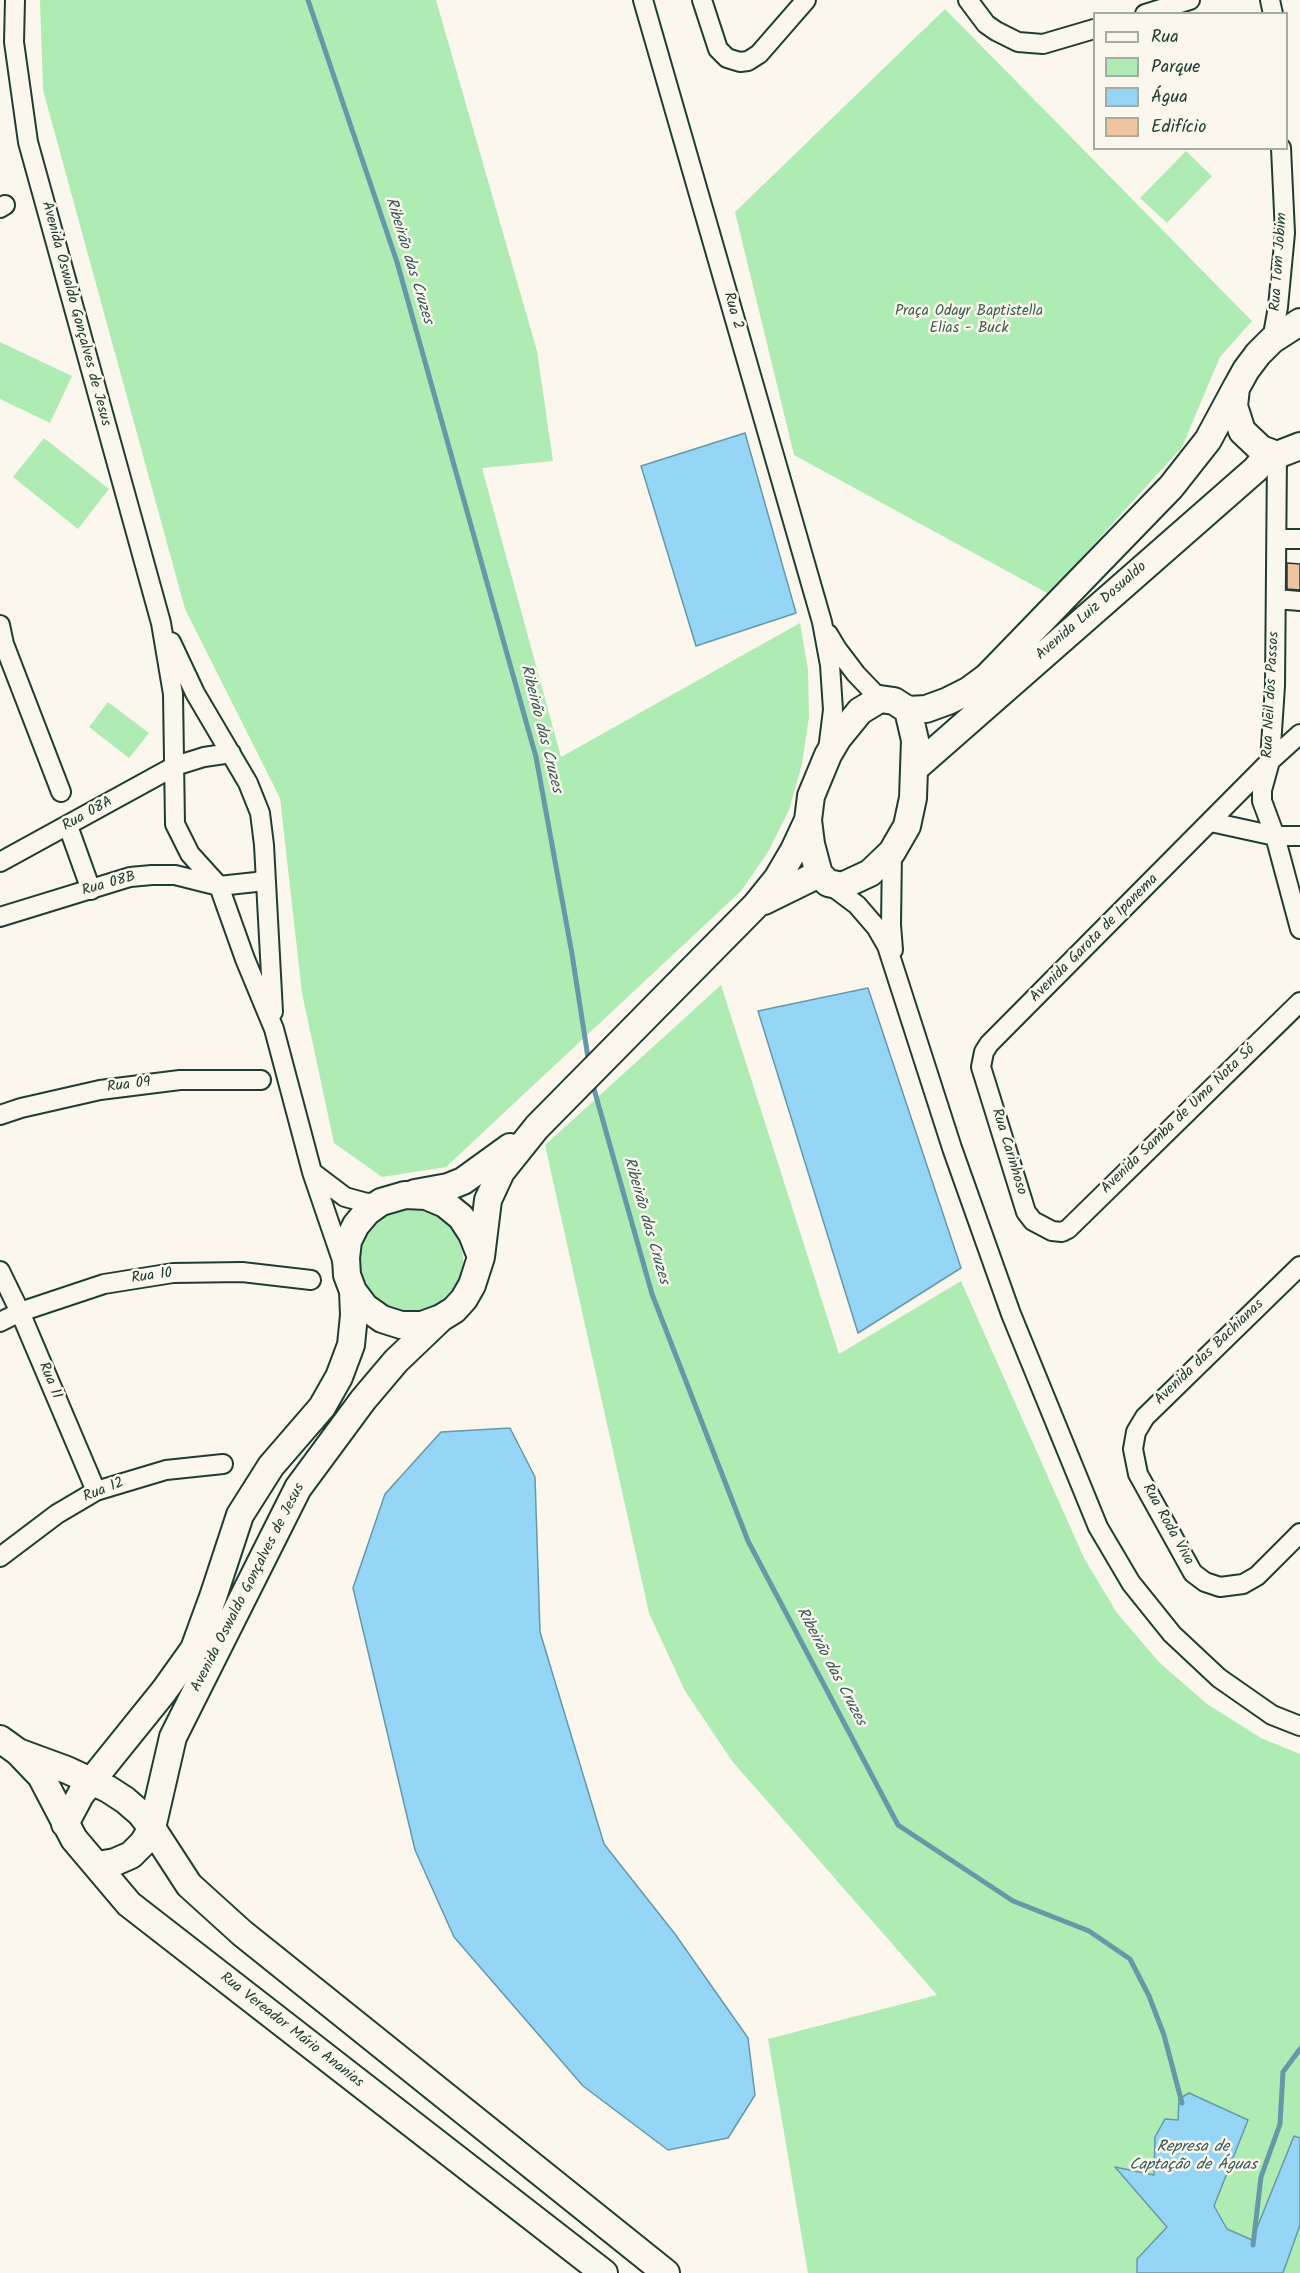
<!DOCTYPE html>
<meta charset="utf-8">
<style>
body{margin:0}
#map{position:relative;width:1300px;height:2273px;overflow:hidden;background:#fbf7ec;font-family:Kalam,sans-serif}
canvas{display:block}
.legend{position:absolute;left:1093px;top:12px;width:195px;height:138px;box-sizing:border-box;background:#fbf7ec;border:2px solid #a3ada2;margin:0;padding:8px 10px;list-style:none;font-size:18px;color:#1f3d34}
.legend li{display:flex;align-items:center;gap:12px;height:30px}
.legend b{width:30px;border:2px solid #a3ada2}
</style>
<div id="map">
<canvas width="1300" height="2273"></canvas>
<ul class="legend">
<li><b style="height:8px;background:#fbf7ec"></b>Rua</li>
<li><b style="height:16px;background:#aeecb4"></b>Parque</li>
<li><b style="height:16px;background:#95d6f6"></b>Água</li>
<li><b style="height:16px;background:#efc49f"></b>Edifício</li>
</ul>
</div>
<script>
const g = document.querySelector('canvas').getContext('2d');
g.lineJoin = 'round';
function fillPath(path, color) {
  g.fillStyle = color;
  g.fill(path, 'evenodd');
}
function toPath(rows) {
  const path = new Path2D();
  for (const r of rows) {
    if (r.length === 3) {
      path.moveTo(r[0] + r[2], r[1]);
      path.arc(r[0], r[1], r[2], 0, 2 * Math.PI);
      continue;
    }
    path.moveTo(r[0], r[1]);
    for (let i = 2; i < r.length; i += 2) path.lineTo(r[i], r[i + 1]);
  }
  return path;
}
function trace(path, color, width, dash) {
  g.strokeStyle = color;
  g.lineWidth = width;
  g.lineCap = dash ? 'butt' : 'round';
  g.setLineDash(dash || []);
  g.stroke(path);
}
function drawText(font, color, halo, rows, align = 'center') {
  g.font = font + ' Kalam,sans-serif';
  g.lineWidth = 5;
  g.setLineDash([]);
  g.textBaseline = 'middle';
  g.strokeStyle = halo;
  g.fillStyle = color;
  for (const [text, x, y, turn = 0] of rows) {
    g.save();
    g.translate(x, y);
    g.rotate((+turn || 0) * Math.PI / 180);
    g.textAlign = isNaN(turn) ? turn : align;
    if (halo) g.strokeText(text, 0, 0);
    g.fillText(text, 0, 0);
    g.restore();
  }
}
fillPath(toPath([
 [40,0,436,0,537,351,553,461,482,468,561,757,800,623,808,670,809,717,802,764,789,810,768,852,741,891,446,1167,382,1177,334,1143,302,993,280,798,185,609,43,90],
 [945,9,1252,321,1220,357,1182,447,1049,594,794,455,735,212],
 [1186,151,1212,176,1167,223,1140,198],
 [0,342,72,376,50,423,0,399],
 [44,438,109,489,78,529,13,477],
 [108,702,149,733,129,758,89,727],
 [721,985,839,1354,961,1281,1084,1558,1117,1613,1159,1662,1207,1704,1261,1738,1300,1754,1300,2138,1294,2137,1252,2240,1227,2229,1214,2206,1248,2120,1179,2099,1178,2121,1154,2175,1116,2167,1167,2227,1137,2259,1137,2273,808,2273,768,2039,937,1995,732,1761,685,1691,649,1613,545,1145],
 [410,1261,53],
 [1300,2225,1300,2273,1283,2273]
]), '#aeecb4');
const water = toPath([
 [745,433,796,613,696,646,641,466,745,433],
 [868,988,961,1268,858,1333,758,1011,868,988],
 [510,1428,535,1477,540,1632,604,1844,675,1934,748,2038,755,2095,728,2138,668,2150,583,2086,454,1937,415,1850,353,1588,385,1494,441,1432,510,1428],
 [1189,2093,1248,2120,1214,2206,1227,2229,1252,2240,1294,2136,1300,2138,1300,2225,1283,2273,1137,2273,1137,2259,1167,2227,1115,2167,1154,2175,1155,2137,1165,2119,1178,2120,1179,2099,1189,2093]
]);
fillPath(water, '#95d6f6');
trace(water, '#6699a8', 1.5);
trace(toPath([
 [308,0,397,262,536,757,572,954,589,1064],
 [592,1082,652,1294,748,1541,898,1825,1013,1901,1089,1931,1130,1959,1149,1996,1164,2035,1182,2103],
 [1253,2245,1261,2177,1280,2124,1283,2072,1300,2049]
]), '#6699a8', 5);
const building = toPath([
 [1287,563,1300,564,1300,590,1287,589,1287,563]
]);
fillPath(building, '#efc49f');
trace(building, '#1f3d34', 1.5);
const street = toPath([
 [15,0,14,42,28,142,161,623,173,694,175,824,190,854,219,886,245,959,274,1029,312,1172,343,1263],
 [643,0,822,622,830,665,833,710,828,750],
 [702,0,718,49,727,58,740,62,748,61,759,54,806,0],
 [968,0,986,24,996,31,1018,42,1043,44,1094,29],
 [1270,0,1273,14],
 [1145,14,1190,0],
 [0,208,5,205],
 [1272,340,1278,307,1285,233,1281,148],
 [1277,455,1275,686,1270,761,1262,790,1262,801,1275,836,1300,929],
 [1277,539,1300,539],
 [1276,599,1300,601],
 [0,625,4,644,61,792],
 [828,634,837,649,856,674,880,699],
 [171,642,195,693,248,783,260,813,264,845,273,1012],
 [1300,734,1270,761,989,1044,984,1052,981,1067,1026,1212,1033,1221,1052,1231,1062,1232,1068,1229,1300,1002],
 [1211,822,1275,836,1300,836],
 [68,826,91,890],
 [892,852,891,925,893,950],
 [0,862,175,766,204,757,231,753],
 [829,884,857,905,876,927,887,946,952,1148,1011,1314,1098,1527,1131,1583,1172,1634,1219,1678,1272,1715,1300,1726],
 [0,917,130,877,152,875,175,875,219,886,256,882,265,879],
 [0,1115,21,1108,100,1090,180,1080,261,1080],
 [312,1172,345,1197,367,1203,381,1202],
 [1300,1266,1145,1417,1136,1432,1133,1449,1138,1474,1193,1573,1205,1582,1220,1587,1243,1584,1257,1576,1300,1533],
 [0,1271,20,1312,96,1491],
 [0,1322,20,1312,104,1284,173,1273,242,1272,311,1280],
 [0,1557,57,1514,96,1491,166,1470,223,1464]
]);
const secondary = toPath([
 [1300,322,1272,340,1258,354,1246,370,1236,388,1234,406,1242,431,1261,449,1277,455,1300,446],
 [880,699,894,701,908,710,915,740,913,798,907,826,892,852,870,873,842,886,828,883,819,874,811,844,808,820,811,796,828,755,838,738,860,711,880,699],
 [908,710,926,709,948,701,968,691,987,677,1171,487,1208,440,1236,388],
 [914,769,1256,469,1269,453],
 [764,901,819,874],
 [415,1193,448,1187,463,1181,510,1147],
 [405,1195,426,1196,445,1204,461,1217,472,1234,481,1257,472,1285,464,1299,454,1310,441,1318,422,1325,401,1325,382,1319,365,1307,353,1291,347,1275,346,1258,348,1241,356,1225,367,1212,381,1202,405,1195],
 [481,1257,488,1200,501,1172,537,1127,756,905,777,879,794,850,808,820],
 [0,1739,18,1752,41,1776,74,1839,129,1904,604,2273],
 [18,1752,67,1770,108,1789,125,1800,140,1813,152,1828,189,1885,242,1933,666,2273],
 [65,1824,81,1794,164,1691,194,1649,213,1597,240,1515,271,1466,322,1407,339,1377,351,1345,354,1315,353,1291],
 [98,1865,115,1862,131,1855,143,1843,152,1828,173,1737,298,1488,363,1400,396,1361,441,1318]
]);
trace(street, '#1f3d34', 22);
trace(secondary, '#1f3d34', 30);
trace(street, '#fbf7ec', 18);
trace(secondary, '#fbf7ec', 26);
drawText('15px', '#1f3d34', '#fbf7ec', [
 ["Rua Tom Jobim",1280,262,-86],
 ["Rua 2",732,311,74],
 ["Avenida Oswaldo Gonçalves de Jesus",75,314,75],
 ["Avenida Luiz Dosualdo",1092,612,-41],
 ["Rua Neil dos Passos",1272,695,-87],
 ["Rua 08A",88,815,-29],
 ["Rua 08B",109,885,-16],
 ["Avenida Garota de Ipanema",1095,939,-45],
 ["Rua 09",129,1086,-7],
 ["Avenida Samba de Uma Nota Só",1179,1120,-44],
 ["Rua Carinhoso",1008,1152,73],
 ["Rua 10",152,1277,-8],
 ["Avenida das Bachianas",1210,1353,-44],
 ["Rua 11",49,1381,67],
 ["Rua 12",104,1491,-22],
 ["Rua Roda Viva",1167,1525,61],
 ["Avenida Oswaldo Gonçalves de Jesus",249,1588,-63],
 ["Rua Vereador Mário Ananias",291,2031,38]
]);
drawText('15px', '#3c604e', '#fbf7ec', [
 ["Praça Odayr Baptistella",969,312],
 ["Elias - Buck",969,329]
]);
drawText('italic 16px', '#375c5b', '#fbf7ec', [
 ["Ribeirão das Cruzes",408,261,73],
 ["Ribeirão das Cruzes",540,729,76],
 ["Ribeirão das Cruzes",645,1221,74],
 ["Ribeirão das Cruzes",830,1667,62],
 ["Represa de",1193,2148],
 ["Captação de Águas",1193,2166]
]);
</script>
